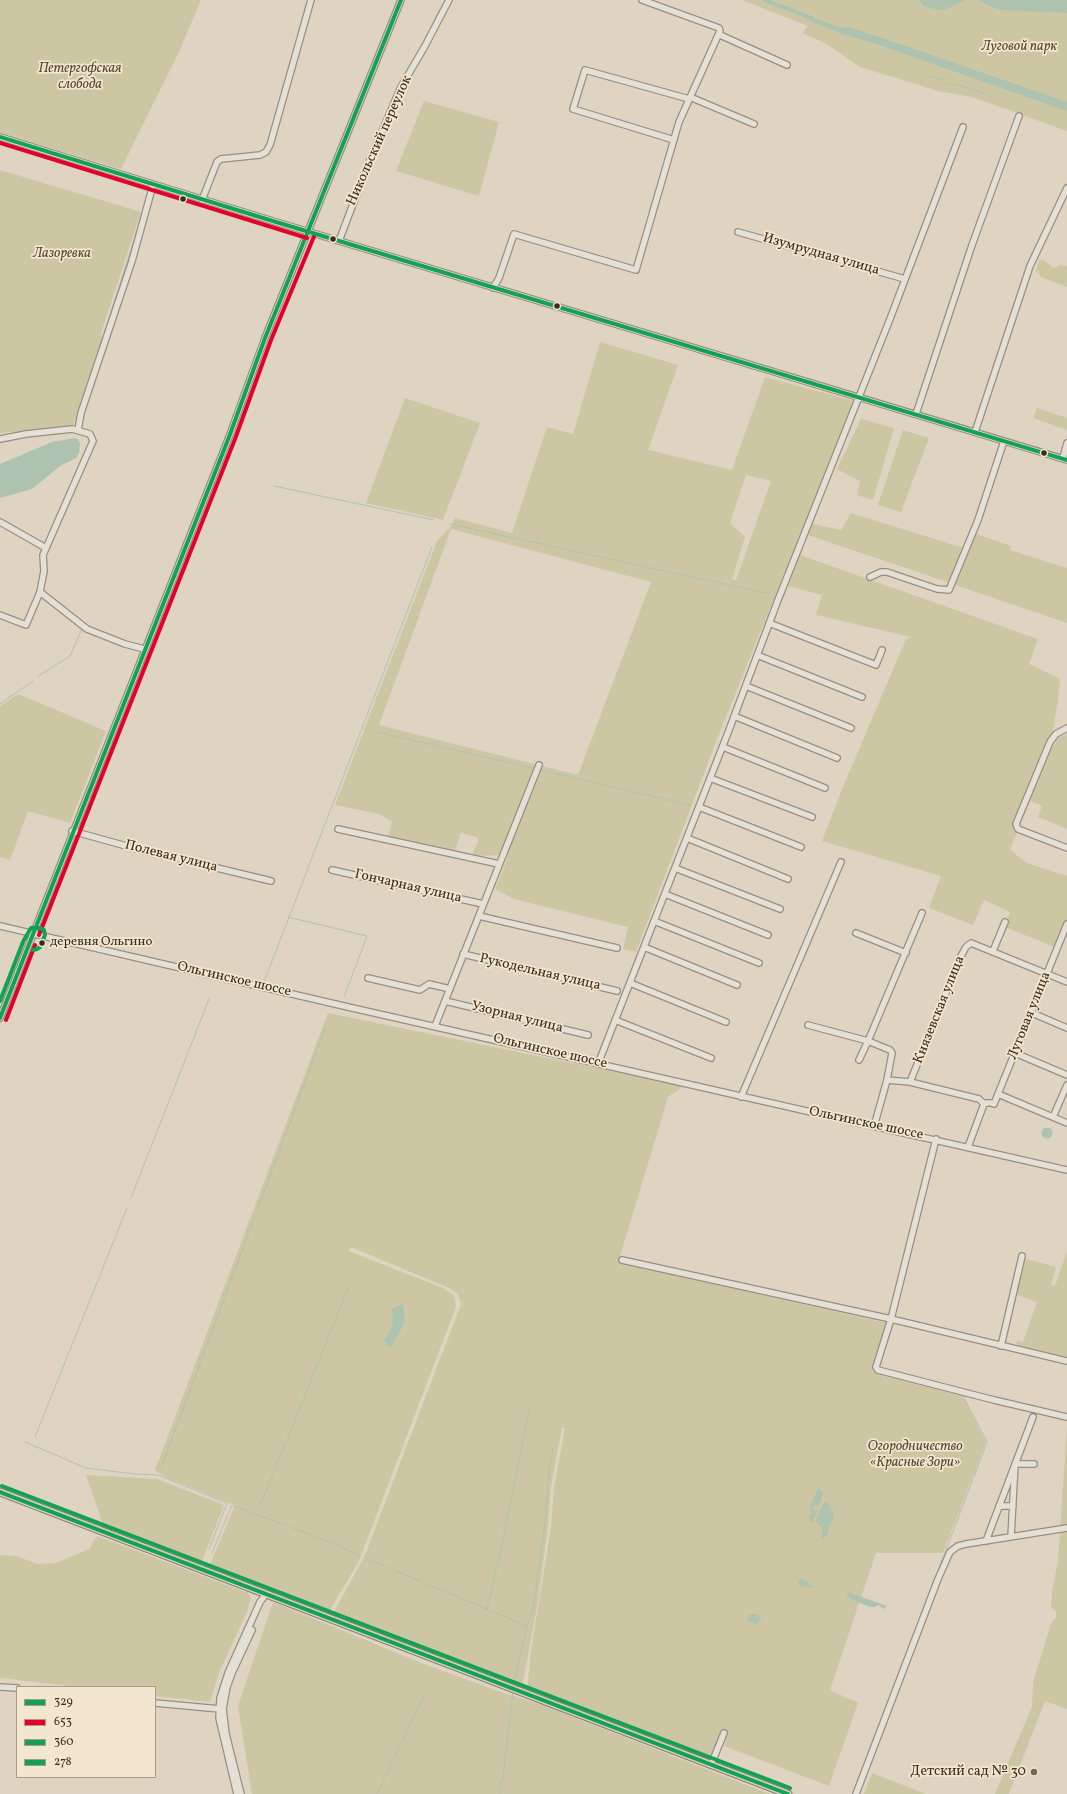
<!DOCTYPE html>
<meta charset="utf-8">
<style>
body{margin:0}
#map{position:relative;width:1067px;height:1794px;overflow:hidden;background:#ded4c1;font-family:Vollkorn,serif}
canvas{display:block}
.legend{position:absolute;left:16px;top:1686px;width:140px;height:92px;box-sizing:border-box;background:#f2e6ce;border:1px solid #aa9b87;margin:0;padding:5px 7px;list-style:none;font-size:12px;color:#3d2b1d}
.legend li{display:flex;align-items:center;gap:8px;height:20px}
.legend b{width:20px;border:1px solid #aa9b87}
</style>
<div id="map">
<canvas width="1067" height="1794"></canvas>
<ul class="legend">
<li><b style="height:5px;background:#12a252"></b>329</li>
<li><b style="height:5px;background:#e4002b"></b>653</li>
<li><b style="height:5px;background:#12a252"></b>360</li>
<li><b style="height:5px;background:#12a252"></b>278</li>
</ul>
</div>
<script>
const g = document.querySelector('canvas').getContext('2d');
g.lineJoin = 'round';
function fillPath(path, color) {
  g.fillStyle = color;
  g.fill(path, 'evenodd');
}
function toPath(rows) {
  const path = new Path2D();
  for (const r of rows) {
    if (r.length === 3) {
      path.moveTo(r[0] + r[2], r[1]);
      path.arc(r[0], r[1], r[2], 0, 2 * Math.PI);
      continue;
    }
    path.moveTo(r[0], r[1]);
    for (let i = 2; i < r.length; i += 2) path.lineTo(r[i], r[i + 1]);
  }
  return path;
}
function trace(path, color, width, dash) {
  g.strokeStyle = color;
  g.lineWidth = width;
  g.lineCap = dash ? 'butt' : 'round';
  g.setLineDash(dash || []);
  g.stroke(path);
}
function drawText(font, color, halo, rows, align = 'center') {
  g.font = font + ' Vollkorn,serif';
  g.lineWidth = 3.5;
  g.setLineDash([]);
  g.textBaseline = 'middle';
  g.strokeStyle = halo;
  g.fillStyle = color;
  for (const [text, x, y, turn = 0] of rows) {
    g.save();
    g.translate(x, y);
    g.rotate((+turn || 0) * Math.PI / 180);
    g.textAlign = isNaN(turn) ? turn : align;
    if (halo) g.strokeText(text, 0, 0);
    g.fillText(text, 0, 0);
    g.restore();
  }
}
fillPath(toPath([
 [0,0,201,0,178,54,121,169,0,133],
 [742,0,1067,0,1067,131,972,97,938,91,860,67,825,43,802,33,808,26],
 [424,101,499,122,479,196,396,171],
 [0,170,141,212,101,333,104,345,72,429,32,430,0,433],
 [1039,260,1043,260,1054,268,1060,265,1067,266,1067,287,1041,277,1036,270],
 [600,342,678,365,648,450,732,470,765,377,854,401,717,739,636,952,623,949,628,927,514,899,495,889,508,857,500,855,472,856,479,838,461,833,455,851,388,836,392,822,379,814,335,805,437,541,451,527,455,518,512,533,547,427,573,434],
 [746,475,771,481,736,580,732,579,745,537,730,523],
 [451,529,651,582,578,775,379,725],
 [405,398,480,423,443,520,366,503],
 [1037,408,1067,418,1067,430,1033,418],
 [861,419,894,428,873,500,857,495,860,481,837,469],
 [903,430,929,438,901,512,878,505],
 [851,513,964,548,950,583,808,535,812,524,841,530],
 [976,534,1011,546,1010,550,1067,568,1067,623,955,585],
 [800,555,1038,639,1029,664,1060,679,1058,699,1050,751,1059,738,1067,734,1067,829,1038,817,1042,806,1030,801,1010,850,1027,863,1067,876,1067,924,1057,948,1005,927,1010,912,984,900,973,925,929,908,941,876,822,841,843,787,906,639,911,637,816,615,822,595,788,586],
 [18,694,106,731,70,823,28,811,10,860,0,857,0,706],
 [328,1013,684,1086,668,1097,618,1263,887,1323,888,1326,873,1365,873,1370,878,1373,963,1396,986,1442,943,1553,876,1553,830,1690,858,1703,829,1786,724,1746,729,1731,726,1730,713,1763,527,1692,531,1651,551,1527,554,1487,565,1428,562,1427,551,1487,548,1526,538,1601,522,1688,518,1688,334,1617,334,1612,365,1555,461,1304,457,1293,449,1288,351,1247,349,1251,443,1288,454,1295,456,1307,359,1561,327,1615,208,1570,235,1505,165,1477,155,1470],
 [1067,1251,1067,1360,1016,1348,1017,1341,1023,1342,1037,1302,1014,1294,1023,1258,1056,1267,1051,1285,1055,1286],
 [1067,1427,1067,1709,1045,1701,1009,1794,995,1794,1032,1707,1033,1682,1051,1624,1056,1617,1056,1611,1051,1607,1052,1592,1058,1561],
 [86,1475,157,1479,224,1505,201,1563,103,1524],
 [97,1536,248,1593,250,1596,251,1598,247,1612,220,1670,210,1702,155,1696,155,1687,78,1687,0,1678,0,1555,16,1556,38,1564,56,1563,89,1549],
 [273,1602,424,1664,504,1693,540,1704,770,1794,252,1794,238,1706],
 [872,1773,926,1794,864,1794]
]), '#ccc7a2');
fillPath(toPath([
 [919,0,966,0,944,10,938,10,923,6],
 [979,0,1067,0,1067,13,1001,10,991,7],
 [808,16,842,28,847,27,880,37,1067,102,1067,111,873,43,842,34,806,19],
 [76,438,80,443,79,453,76,458,60,466,32,489,0,498,0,464,52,442],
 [1047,1133,5.5],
 [399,1305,403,1305,405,1317,402,1328,390,1348,384,1341,390,1331,393,1322,392,1309],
 [819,1488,822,1491,822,1499,818,1506,814,1505,812,1510,817,1510,817,1512,813,1522,810,1523,809,1516,812,1513,810,1508,817,1490],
 [825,1502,829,1504,832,1509,830,1510,833,1513,834,1519,829,1526,828,1534,823,1539,821,1538,823,1528,816,1522,816,1519,819,1514,820,1509],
 [800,1578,807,1582,813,1588,799,1585,798,1580],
 [846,1593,851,1593,887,1606,884,1609,878,1605,875,1607,870,1607,853,1600,847,1596],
 [750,1614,755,1614,761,1618,757,1625,747,1620]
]), '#aec2b0');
trace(toPath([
 [931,77,934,76,937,80,940,78,947,85,960,85,965,88,968,87,983,93,986,93,991,98],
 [103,337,140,221],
 [274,486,434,520],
 [450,524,770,594],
 [38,676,70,656,82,629],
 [0,704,33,681],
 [377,732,532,768],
 [540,770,690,805],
 [288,917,367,936,344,997],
 [264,982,432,547],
 [131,1198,209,999],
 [257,1211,326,1026],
 [35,1437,127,1208],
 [25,1442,86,1468,135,1474,158,1475,227,1503,209,1549],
 [161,1468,254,1219],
 [260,1506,349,1286],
 [212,1553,232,1505,332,1543,358,1555],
 [365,1558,527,1626],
 [487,1609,499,1558,529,1410],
 [515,1679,527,1626,533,1610,545,1523,549,1469,553,1449],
 [377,1794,424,1696],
 [500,1794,499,1789,503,1778,513,1691],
 [853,1794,987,1442,963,1396]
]), '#aec2b0', 1);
trace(toPath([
 [764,0,812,18]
]), '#aec2b0', 4);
const minor = toPath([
 [720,35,787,65],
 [690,97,754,124],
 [0,137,276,222,1067,460],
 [674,140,573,109,585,70,689,99],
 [202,200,217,162,221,159,260,155,266,152,270,145,311,0],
 [738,232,905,279],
 [339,241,369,162,401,87,425,46,449,0],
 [493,288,499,278,514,234,636,270,679,122,720,31,719,28,642,0],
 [916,414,972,245,1019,116],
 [78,430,81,413,132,261,153,185],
 [975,432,1030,266,1067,188],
 [0,439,26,434,72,429,90,434,93,441,43,555,44,571,40,592,87,629,125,644,144,649],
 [1063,458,1067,443],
 [0,522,46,548],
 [870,577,881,572,887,572,937,589,949,590,978,520,1004,441],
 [0,615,26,625,40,592],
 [769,623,876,665,882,650],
 [757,655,862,697],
 [746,686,851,728],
 [734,716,837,758],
 [1067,728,1056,734,1050,742,1016,824,1018,829,1067,848],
 [723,747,825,788],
 [710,778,812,817],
 [699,807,801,847],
 [338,829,499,864],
 [72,831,130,847,271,881],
 [687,838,788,879],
 [675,868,780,909],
 [332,870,483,904],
 [665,894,768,935],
 [479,916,617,948],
 [654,921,759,963],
 [0,926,348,1007,1067,1170],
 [856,933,906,953],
 [644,947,737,985],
 [993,951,1005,922],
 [463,954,617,991],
 [368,978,420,990,429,984,450,989],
 [630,983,726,1022],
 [445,1001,588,1035],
 [1032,1013,1067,1028],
 [0,1018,229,437,265,338,401,0],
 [615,1020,711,1058],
 [808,1025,868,1041,859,1060],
 [435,1026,539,765],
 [1015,1053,1067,1075],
 [598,1064,729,730,778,600,890,319,963,127],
 [887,1080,910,1082,979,1099,983,1103,988,1103],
 [910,1082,961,956,966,947,971,943,1067,982],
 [998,1094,1067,1123],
 [741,1097,841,862],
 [991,1103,994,1104,998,1094,1067,924],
 [1053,1117,1067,1085],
 [876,1126,875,1123,887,1080,892,1053,890,1050,868,1041,922,913],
 [936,1139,891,1319,876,1367,878,1370,994,1400,1067,1417],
 [968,1147,984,1104,987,1103],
 [622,1260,891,1319,1067,1361],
 [1001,1346,1022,1256],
 [999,1506,1013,1506],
 [1011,1537,1015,1464,1034,1464],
 [986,1541,1033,1417],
 [0,1687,17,1688],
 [155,1703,220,1709],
 [711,1765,724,1733],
 [237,1794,219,1718,220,1698,228,1673,260,1602,266,1594],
 [241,1794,226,1734,223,1709,227,1687,232,1673,252,1630],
 [856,1794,938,1579,950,1552,958,1546,966,1544,1067,1528]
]);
const major = toPath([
 [0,1492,788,1794]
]);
trace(minor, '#968f82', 8);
trace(major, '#80786c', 9);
trace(minor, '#e5e0d6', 5.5);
trace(major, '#d9d0c1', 7);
trace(toPath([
 [0,1018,229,437,265,338,401,0],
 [0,1492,788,1794]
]), '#12a252', 4);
trace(toPath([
 [0,143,307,238],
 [39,935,235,439,271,340,315,234],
 [6,1020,35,945]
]), '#e4002b', 4);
trace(toPath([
 [0,137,276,222,1067,460]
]), '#12a252', 4);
trace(toPath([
 [24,940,31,928,40,928,44,930,45,935,40,947,37,949,33,950],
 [0,1001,23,942],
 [2,1486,790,1788]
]), '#12a252', 4);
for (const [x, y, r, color] of [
 [183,199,3.5,"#3d2b1d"],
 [333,239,3.5,"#3d2b1d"],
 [557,306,3.5,"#3d2b1d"],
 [1044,453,3.5,"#3d2b1d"],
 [42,943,3.5,"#3d2b1d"],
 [1034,1772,4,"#756656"]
]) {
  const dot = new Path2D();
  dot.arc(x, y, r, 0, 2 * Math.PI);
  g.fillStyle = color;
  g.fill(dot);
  trace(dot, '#f2e6ce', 1.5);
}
drawText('13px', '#3d2b1d', '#f2e6ce', [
 ["деревня Ольгино",50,943]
], 'left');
drawText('italic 14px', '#574832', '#f2e6ce', [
 ["Луговой парк",1019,47],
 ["Петергофская",80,69],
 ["слобода",80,85],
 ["Лазоревка",62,254],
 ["Огородничество",915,1447],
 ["«Красные Зори»",915,1463]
]);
drawText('14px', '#3d2b1d', '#f2e6ce', [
 ["Никольский переулок",380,141,-66],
 ["Изумрудная улица",821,255,16],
 ["Полевая улица",171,857,14],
 ["Гончарная улица",408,887,13],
 ["Рукодельная улица",540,973,13],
 ["Ольгинское шоссе",234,980,13],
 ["Князевская улица",940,1010,-68],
 ["Луговая улица",1030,1016,-68],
 ["Узорная улица",517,1018,14],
 ["Ольгинское шоссе",550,1052,13],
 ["Ольгинское шоссе",866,1124,12]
]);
drawText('14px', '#3d2b1d', '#f2e6ce', [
 ["Детский сад № 30",1026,1772]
], 'right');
</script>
